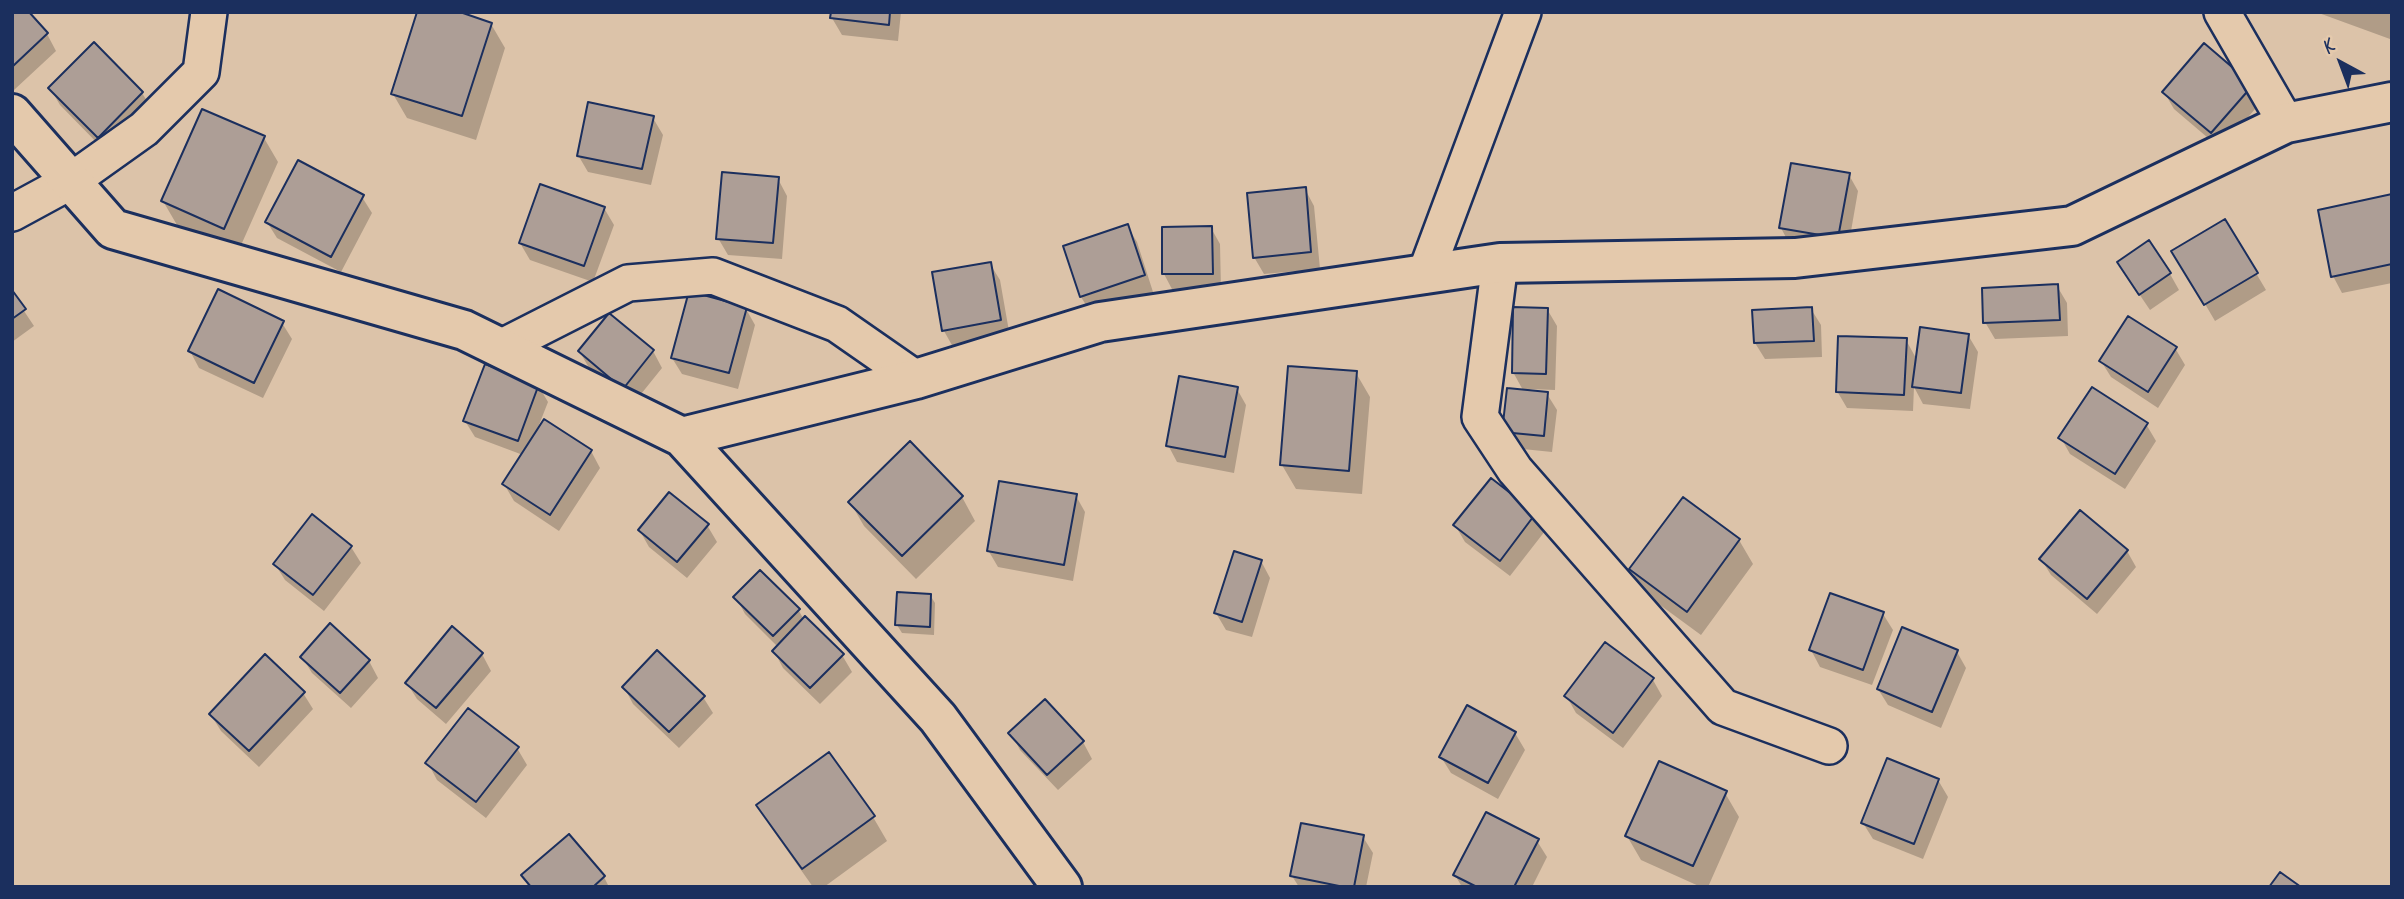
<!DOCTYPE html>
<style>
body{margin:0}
#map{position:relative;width:2404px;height:899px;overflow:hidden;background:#dcc3a9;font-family:Caveat,sans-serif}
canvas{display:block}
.frame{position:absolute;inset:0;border:14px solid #1b2f5e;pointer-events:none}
.north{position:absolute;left:2306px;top:28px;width:70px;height:70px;-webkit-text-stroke:5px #e4c9ac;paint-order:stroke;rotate:319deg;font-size:19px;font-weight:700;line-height:28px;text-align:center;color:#1b2f5e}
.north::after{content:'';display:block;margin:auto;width:24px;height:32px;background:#1b2f5e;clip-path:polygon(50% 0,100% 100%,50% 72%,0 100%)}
</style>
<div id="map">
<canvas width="2404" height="899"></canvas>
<div class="frame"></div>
<div class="north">K</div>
</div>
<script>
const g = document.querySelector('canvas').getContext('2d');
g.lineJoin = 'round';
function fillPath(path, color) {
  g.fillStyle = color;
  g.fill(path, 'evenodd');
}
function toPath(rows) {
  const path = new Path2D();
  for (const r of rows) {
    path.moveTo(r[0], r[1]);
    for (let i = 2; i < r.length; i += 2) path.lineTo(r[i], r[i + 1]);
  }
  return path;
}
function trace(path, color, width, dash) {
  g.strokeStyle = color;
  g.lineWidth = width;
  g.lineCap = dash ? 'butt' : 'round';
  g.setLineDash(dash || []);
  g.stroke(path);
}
fillPath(toPath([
 [12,12,47,34,56,51,14,90,12,88],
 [833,12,901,12,898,41,842,35,832,18],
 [2316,12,2392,12,2392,32,2390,39],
 [491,24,505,48,476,140,407,118,393,94],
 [2204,45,2261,102,2221,149,2174,109,2164,92],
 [50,88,142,93,152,109,108,154,60,105],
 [653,118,663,135,651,185,588,172,578,155],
 [264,138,278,162,238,252,177,225,163,201],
 [1849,175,1858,191,1847,254,1790,245,1781,228],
 [778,179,787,196,782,259,728,255,718,238],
 [1305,189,1314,206,1320,269,1264,274,1254,257],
 [2392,196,2392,283,2342,293,2333,276],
 [362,197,372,213,341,272,277,238,267,222],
 [604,208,614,225,593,282,530,260,520,243],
 [2225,221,2266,290,2215,321,2174,251],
 [1127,226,1137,242,1153,292,1091,313,1081,297],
 [1211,228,1220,244,1221,290,1173,291,1164,274,1163,229],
 [990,264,1000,280,1010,337,953,347,944,331],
 [2170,274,2179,290,2150,310,2129,279],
 [2057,286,2067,303,2068,336,1995,339,1985,322],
 [12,293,34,326,12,342],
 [746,309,755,325,738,389,682,374,672,358],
 [1547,309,1557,326,1555,390,1530,389,1529,392,1547,394,1557,410,1552,452,1513,448,1504,432,1524,392,1513,372],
 [1811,309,1821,325,1822,357,1765,359,1755,343],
 [282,323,292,339,263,398,199,368,190,351],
 [1968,335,1978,352,1970,409,1923,404,1914,387,1913,411,1847,408,1837,391,1906,340,1917,360],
 [2175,348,2185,365,2158,408,2111,377,2101,361],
 [653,351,662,368,633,404,589,368,580,352],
 [1356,373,1370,397,1362,494,1296,489,1282,465],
 [538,385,548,402,537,430,591,451,600,468,559,531,514,501,504,484,523,455,475,437,465,421],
 [1237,389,1246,405,1234,473,1177,462,1168,445],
 [2146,424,2156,441,2125,489,2070,454,2061,438],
 [1076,496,1085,512,1073,581,998,567,988,550],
 [962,497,975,521,916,579,864,526,850,502],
 [1535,514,1545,531,1510,576,1465,542,1455,525],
 [707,525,717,542,687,578,649,547,640,531],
 [1739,540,1753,564,1701,635,1645,594,1631,570],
 [351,547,361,563,324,611,285,580,275,564],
 [2127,551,2136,567,2097,614,2051,575,2041,559],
 [1261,561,1270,578,1252,637,1226,630,1216,613],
 [760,572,799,611,804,620,842,655,852,672,820,704,783,668,774,651,778,647,745,614,736,597],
 [930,595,935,603,934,635,902,633,897,625],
 [1883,614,1893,630,1872,685,1820,667,1811,650],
 [1957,652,1966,668,1941,728,1888,705,1878,689],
 [482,654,491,671,446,724,417,699,407,683],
 [302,657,369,661,378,678,351,708,312,673],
 [1653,680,1662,696,1623,748,1576,713,1567,697],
 [624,687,703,697,713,713,679,748,633,704],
 [303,693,313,709,259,767,221,731,211,715],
 [1011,733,1083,742,1092,759,1058,790,1020,750],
 [1515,733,1525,750,1498,799,1451,773,1441,757],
 [517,748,527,765,486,818,437,780,428,763],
 [1938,780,1948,797,1923,859,1873,839,1863,823],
 [1725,793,1739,817,1708,887,1701,887,1641,860,1627,836],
 [758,805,873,817,887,841,824,887,813,887,772,829],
 [569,836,604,877,609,887,529,887,523,876],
 [1363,837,1373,853,1366,887,1299,887,1292,876],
 [1537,841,1547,857,1532,887,1462,887,1455,875]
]), '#0003');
const building = toPath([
 [12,12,29,12,48,33,12,67,12,12],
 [417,12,460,12,492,23,462,116,391,94,417,12],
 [831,12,890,12,889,25,830,18,831,12],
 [94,42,143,92,98,138,48,88,94,42],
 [2204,43,2253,85,2211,133,2162,92,2204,43],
 [588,102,654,116,642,169,577,156,588,102],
 [202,109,265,136,224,229,161,201,202,109],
 [298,160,364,195,331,257,265,222,298,160],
 [1791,163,1850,173,1838,238,1779,228,1791,163],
 [722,172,779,177,773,243,716,239,722,172],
 [540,184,605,207,584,266,519,243,540,184],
 [1306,187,1311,252,1253,258,1247,193,1306,187],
 [2392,194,2392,264,2331,277,2318,210,2392,194],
 [2225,219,2258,273,2204,305,2171,251,2225,219],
 [1128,224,1145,275,1080,297,1063,246,1128,224],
 [1212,226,1213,274,1162,274,1162,227,1212,226],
 [2149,240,2171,273,2139,295,2117,262,2149,240],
 [991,262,1001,320,942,331,932,272,991,262],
 [2058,284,2060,320,1983,323,1982,288,2058,284],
 [218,289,284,321,254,383,188,351,218,289],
 [12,290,26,309,12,319,12,290],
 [689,291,747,307,729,373,671,358,689,291],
 [1513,307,1548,308,1546,374,1512,373,1513,307],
 [1812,307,1814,341,1754,343,1752,310,1812,307],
 [609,313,654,350,623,389,578,351,609,313],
 [2128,316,2177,347,2148,392,2099,361,2128,316],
 [1920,327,1969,334,1961,393,1912,387,1920,327],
 [1838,336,1907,338,1904,395,1836,392,1838,336],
 [485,364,539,384,518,441,463,421,485,364],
 [1288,366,1357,371,1349,471,1280,465,1288,366],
 [1179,376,1238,387,1225,457,1166,446,1179,376],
 [2092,387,2148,423,2115,474,2058,438,2092,387],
 [1507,388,1548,392,1544,436,1502,432,1507,388],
 [544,419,592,450,550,515,502,484,544,419],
 [910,441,963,496,902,556,848,502,910,441],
 [1491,478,1536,513,1500,561,1453,525,1491,478],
 [999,481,1077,494,1064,565,987,551,999,481],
 [669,492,709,524,677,562,638,530,669,492],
 [1683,497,1740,539,1687,612,1629,569,1683,497],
 [2080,510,2128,550,2087,599,2039,559,2080,510],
 [312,514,352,546,313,595,273,564,312,514],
 [1234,551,1262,560,1242,622,1214,613,1234,551],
 [760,570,800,609,773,636,733,597,760,570],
 [897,592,931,594,930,627,895,625,897,592],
 [1830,593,1884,612,1863,670,1809,650,1830,593],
 [805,616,844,654,810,688,772,651,805,616],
 [330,623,370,660,340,693,300,657,330,623],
 [452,626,483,653,436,708,405,683,452,626],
 [1902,627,1958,650,1932,712,1877,689,1902,627],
 [1605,642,1654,678,1613,733,1564,696,1605,642],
 [657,650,705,696,669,732,622,687,657,650],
 [265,654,305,692,249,751,209,714,265,654],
 [1045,699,1084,741,1047,775,1008,733,1045,699],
 [1467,705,1516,732,1488,783,1439,757,1467,705],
 [468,708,519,747,476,802,425,763,468,708],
 [829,752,875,816,802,869,756,805,829,752],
 [1887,758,1939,779,1914,844,1861,823,1887,758],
 [1659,761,1727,791,1693,866,1625,836,1659,761],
 [1486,812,1539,839,1514,887,1477,887,1453,875,1486,812],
 [1301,823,1364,835,1354,887,1344,887,1290,876,1301,823],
 [569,834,605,876,593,887,531,887,521,875,569,834],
 [2280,872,2301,887,2269,887,2280,872]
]);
fillPath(building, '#ad9e96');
trace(building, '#1b2f5e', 2);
const street = toPath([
 [2222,12,2286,123],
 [12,213,71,181,144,129,201,72,209,12],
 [1500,263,1480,417,1515,470,1723,707,1829,746],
 [1425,275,1523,12],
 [500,348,628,283,713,276,837,324,916,379]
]);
const secondary = toPath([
 [12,114,113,229,464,330,682,437,938,718,1062,887],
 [682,437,916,379,1100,322,1500,263,1795,258,2072,226,2286,123,2392,102]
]);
trace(street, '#1b2f5e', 40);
trace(secondary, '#1b2f5e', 44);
trace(street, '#e4c9ac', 35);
trace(secondary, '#e4c9ac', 38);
</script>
